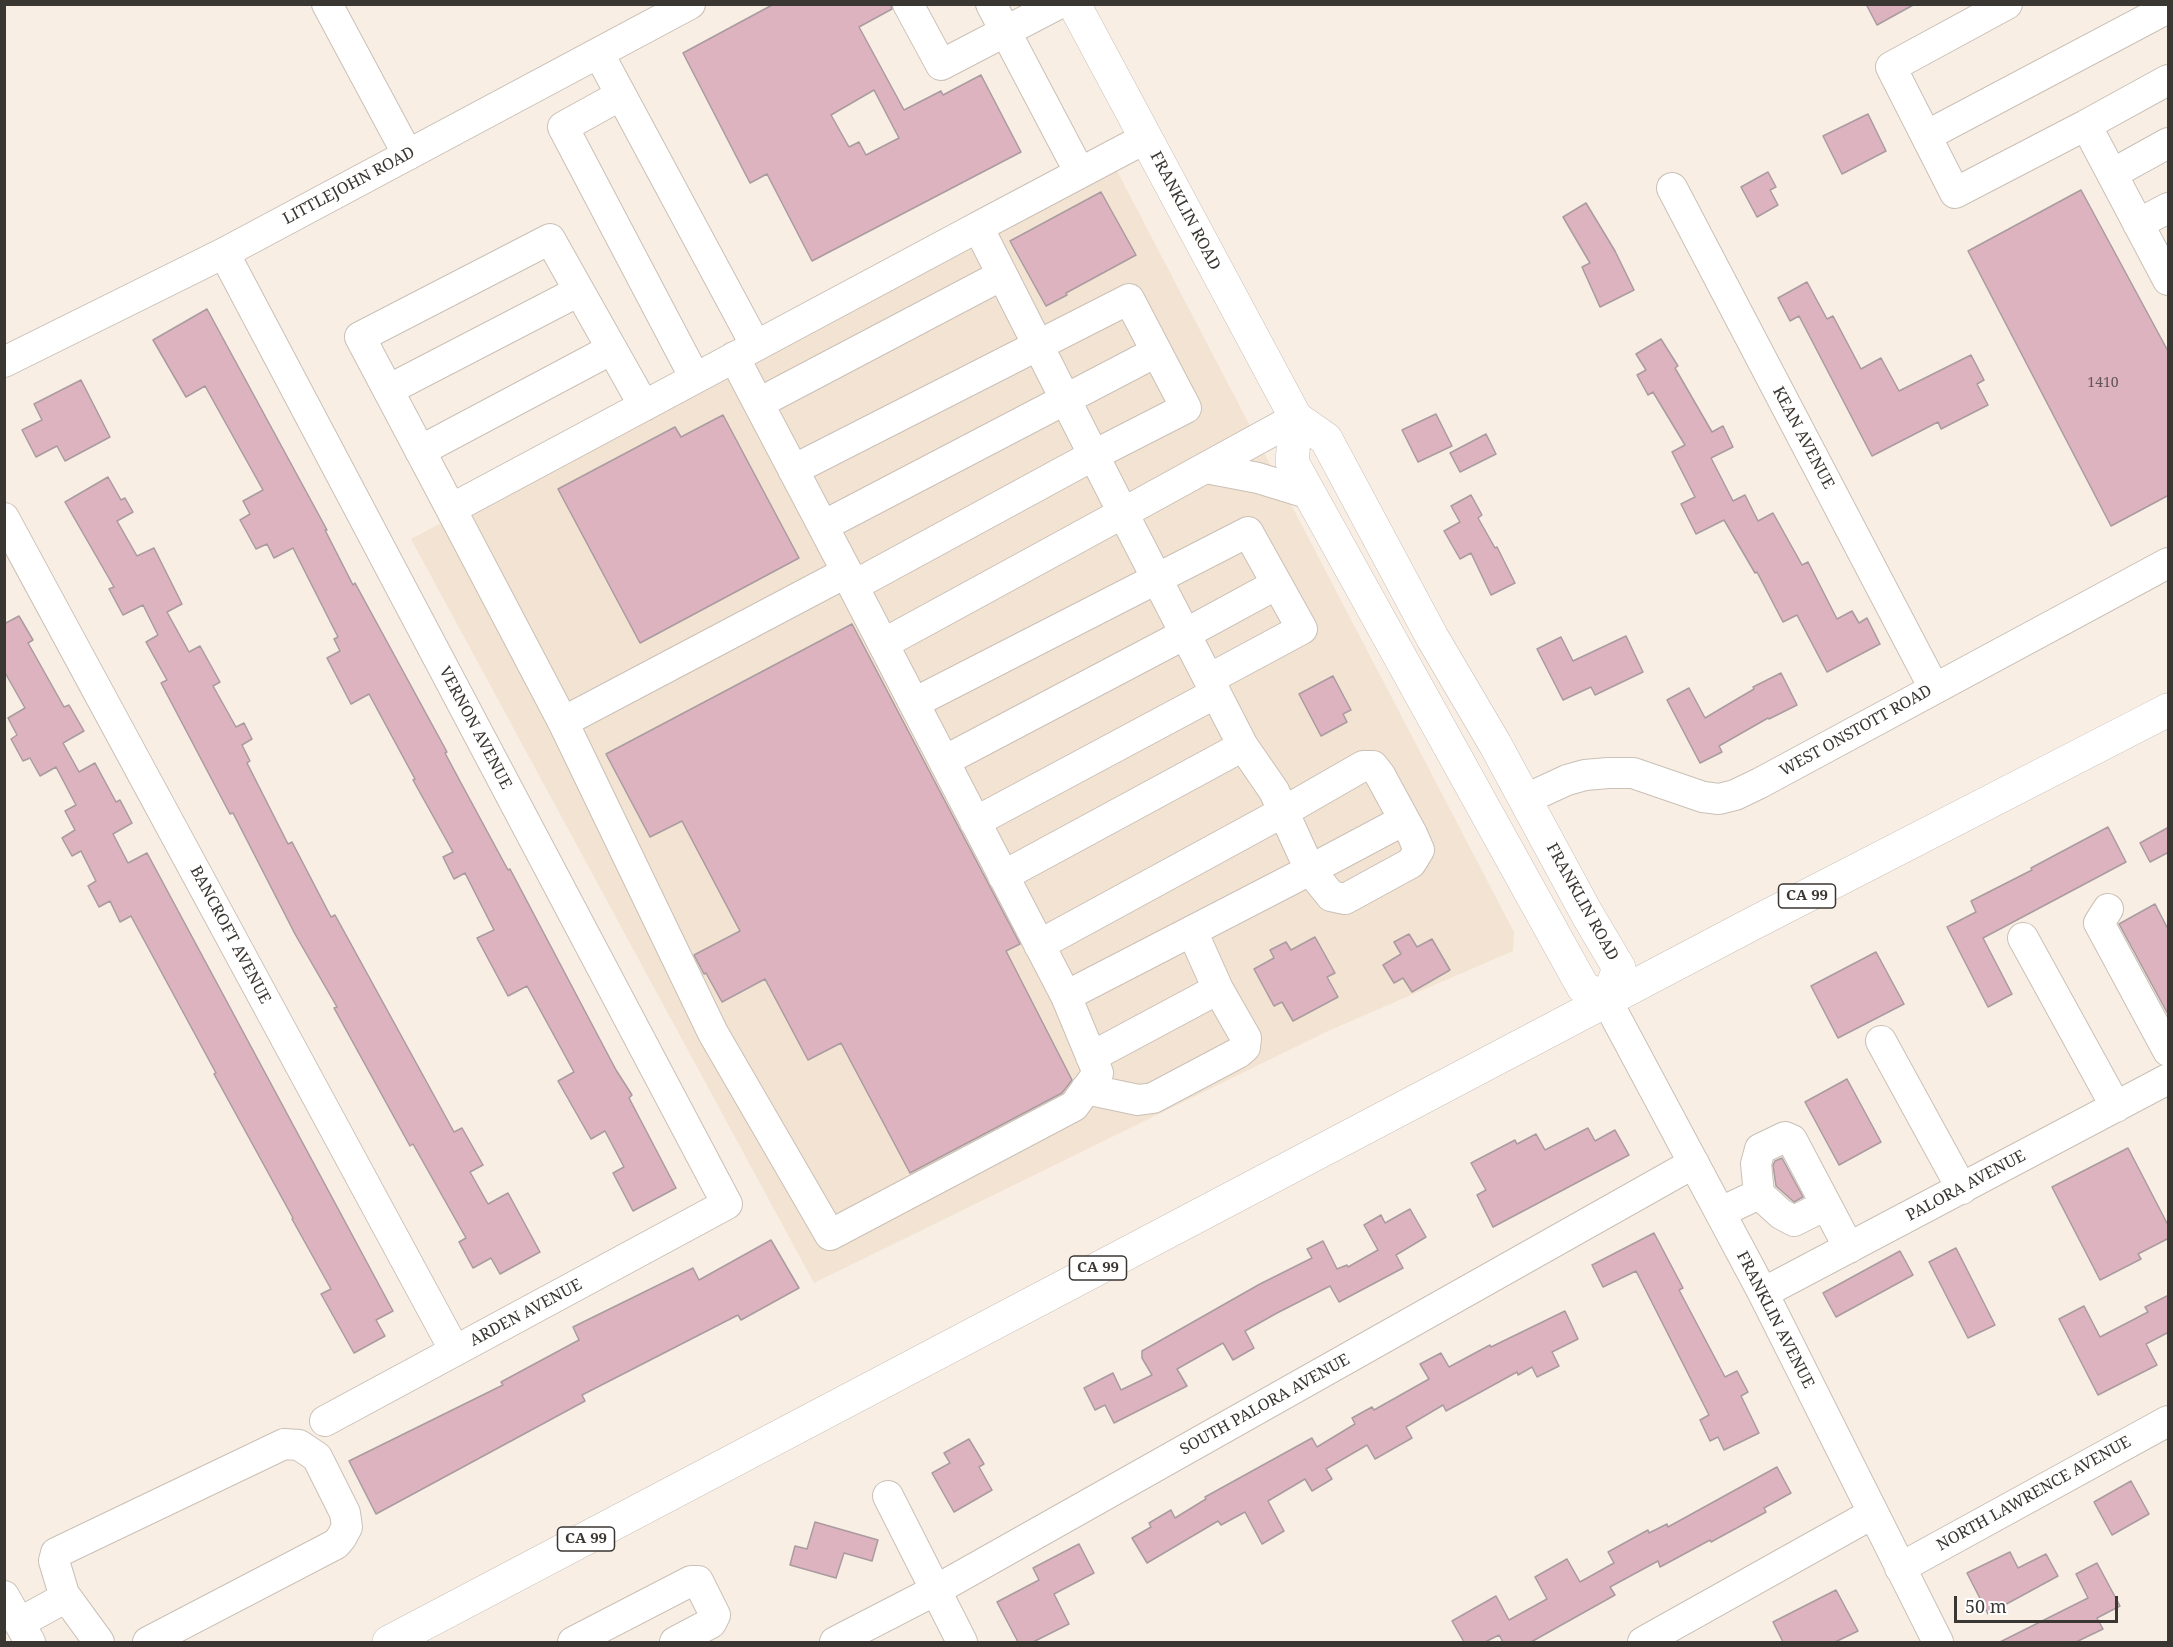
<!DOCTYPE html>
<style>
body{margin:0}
#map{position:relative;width:2173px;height:1647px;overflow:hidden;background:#f8eee4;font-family:"Noto Serif",serif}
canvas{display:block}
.frame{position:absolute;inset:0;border:6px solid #3a3632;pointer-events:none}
.scale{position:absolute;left:1954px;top:1596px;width:164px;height:27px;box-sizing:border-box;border:3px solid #3a3632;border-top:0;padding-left:8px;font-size:18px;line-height:21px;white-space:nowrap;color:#3a3632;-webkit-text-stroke:4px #fff;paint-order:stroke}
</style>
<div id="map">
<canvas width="2173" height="1647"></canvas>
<div class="frame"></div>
<div class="scale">50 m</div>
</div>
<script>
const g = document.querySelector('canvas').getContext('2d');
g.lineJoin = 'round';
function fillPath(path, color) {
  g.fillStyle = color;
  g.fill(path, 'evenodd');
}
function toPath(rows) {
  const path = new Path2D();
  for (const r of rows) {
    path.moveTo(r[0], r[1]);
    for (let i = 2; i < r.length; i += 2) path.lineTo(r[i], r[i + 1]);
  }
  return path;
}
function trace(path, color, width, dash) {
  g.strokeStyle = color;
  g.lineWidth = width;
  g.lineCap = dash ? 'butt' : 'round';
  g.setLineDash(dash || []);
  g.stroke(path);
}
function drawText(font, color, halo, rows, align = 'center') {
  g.font = font + ' "Noto Serif",serif';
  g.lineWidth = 4.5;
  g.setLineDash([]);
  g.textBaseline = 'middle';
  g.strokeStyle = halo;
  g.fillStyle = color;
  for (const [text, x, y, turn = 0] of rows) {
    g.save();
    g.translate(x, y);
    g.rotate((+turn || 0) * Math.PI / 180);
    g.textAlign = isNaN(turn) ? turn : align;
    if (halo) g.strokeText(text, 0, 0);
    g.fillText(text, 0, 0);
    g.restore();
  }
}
fillPath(toPath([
 [1116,169,1514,932,1513,951,1328,1031,814,1283,411,539]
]), '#f3e3d3');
const building = toPath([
 [774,4,891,4,892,9,859,27,904,110,941,91,943,95,981,75,1021,152,812,261,767,174,750,183,683,53,774,4],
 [874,90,899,138,866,155,859,142,849,147,831,115,874,90],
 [1866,4,1915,4,1877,25,1866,4],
 [1868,114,1886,151,1842,174,1823,136,1868,114],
 [1768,172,1776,187,1770,190,1778,205,1757,217,1741,187,1768,172],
 [2081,190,2169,353,2169,495,2111,526,1968,251,2081,190],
 [1101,192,1136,255,1066,293,1067,295,1046,306,1010,241,1101,192],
 [1586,203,1615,251,1634,290,1600,307,1582,267,1590,263,1563,217,1586,203],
 [1807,282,1827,319,1833,316,1861,369,1881,358,1899,391,1971,355,1984,380,1977,384,1988,405,1941,429,1938,422,1872,456,1799,316,1790,321,1778,298,1807,282],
 [207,309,327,530,325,530,353,585,355,583,447,752,445,753,461,783,508,870,510,869,616,1070,632,1095,629,1098,676,1188,633,1211,613,1173,624,1167,605,1131,591,1139,558,1081,574,1072,527,986,508,996,477,938,494,930,465,873,454,879,443,857,453,852,413,780,415,779,369,694,351,704,327,658,340,651,334,639,338,637,293,548,274,558,267,544,256,549,240,520,250,514,243,501,263,490,205,386,186,397,153,340,207,309],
 [1661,339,1678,366,1675,368,1712,432,1723,426,1733,447,1711,458,1733,501,1745,495,1758,521,1773,513,1802,565,1808,562,1837,619,1852,611,1859,623,1867,618,1880,644,1827,672,1797,615,1783,622,1757,572,1755,573,1724,520,1696,534,1681,504,1695,497,1672,452,1685,445,1653,392,1648,395,1637,375,1646,370,1636,354,1661,339],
 [81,380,110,437,65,461,57,446,36,457,22,430,42,420,34,404,81,380],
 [1436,414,1452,446,1418,462,1402,430,1436,414],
 [723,415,799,558,640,643,558,489,675,427,681,437,723,415],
 [1486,434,1496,454,1460,472,1450,453,1486,434],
 [108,477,121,500,125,498,133,512,117,521,137,556,154,548,182,604,167,612,189,652,200,646,220,682,213,686,236,727,244,723,252,739,242,745,250,761,247,763,288,844,292,842,331,917,335,915,454,1132,462,1128,483,1165,470,1172,488,1204,508,1193,540,1252,500,1274,491,1258,473,1268,459,1242,466,1238,413,1144,410,1146,334,1008,337,1007,295,934,233,813,230,814,161,683,167,680,146,642,158,635,143,605,123,615,109,589,114,587,65,502,108,477],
 [1471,495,1482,515,1478,518,1495,548,1497,547,1515,583,1491,595,1471,553,1460,559,1444,531,1460,522,1451,506,1471,495],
 [19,616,33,640,28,643,64,707,69,705,84,731,63,743,79,772,95,763,116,802,120,800,132,823,113,834,128,863,147,853,393,1311,376,1320,385,1336,354,1353,321,1294,331,1289,292,1219,293,1218,214,1074,216,1073,131,916,120,922,110,901,99,907,88,886,96,881,81,851,72,856,62,838,75,830,65,811,76,805,56,767,40,776,30,758,23,761,11,739,17,735,8,718,25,708,4,671,4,624,19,616],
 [852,624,1020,944,1006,951,1072,1080,1062,1093,910,1173,841,1043,808,1060,765,979,722,1002,706,973,704,974,694,955,740,931,682,821,650,837,606,754,852,624],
 [1626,636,1643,672,1595,695,1591,687,1563,700,1537,649,1561,637,1573,661,1626,636],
 [1781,673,1797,705,1769,719,1768,718,1719,746,1722,752,1700,763,1667,700,1689,688,1705,718,1754,689,1753,687,1781,673],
 [1333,676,1351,710,1343,714,1347,722,1321,736,1299,694,1333,676],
 [2108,827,2126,862,1983,938,2012,994,1988,1007,1947,927,1976,912,1971,901,2032,870,2031,868,2108,827],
 [2169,827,2169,852,2150,862,2140,843,2169,827],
 [2155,904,2169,931,2169,1016,2119,924,2155,904],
 [1409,934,1417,947,1432,939,1450,970,1412,992,1403,978,1394,983,1383,965,1401,954,1394,942,1409,934],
 [1315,937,1335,973,1327,977,1338,997,1293,1021,1282,1002,1274,1006,1254,969,1274,958,1270,950,1286,942,1291,950,1315,937],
 [1876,952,1904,1004,1838,1038,1811,986,1876,952],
 [1847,1079,1881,1142,1839,1165,1805,1102,1847,1079],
 [1588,1128,1595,1141,1615,1130,1629,1155,1493,1227,1477,1195,1486,1190,1471,1163,1515,1140,1517,1144,1536,1134,1545,1150,1588,1128],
 [2128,1148,2169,1227,2169,1238,2138,1254,2141,1259,2100,1280,2052,1187,2128,1148],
 [1782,1158,1803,1197,1794,1202,1776,1186,1773,1165,1775,1161,1782,1158],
 [1410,1209,1426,1237,1396,1255,1403,1268,1339,1302,1330,1286,1277,1313,1245,1331,1254,1348,1233,1360,1223,1343,1177,1369,1187,1386,1114,1423,1105,1405,1095,1410,1084,1388,1113,1373,1121,1390,1152,1375,1142,1358,1142,1351,1260,1284,1312,1258,1307,1249,1323,1241,1337,1269,1347,1265,1348,1267,1378,1250,1364,1225,1381,1215,1385,1223,1410,1209],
 [1654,1233,1683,1288,1679,1290,1725,1377,1737,1371,1748,1392,1741,1396,1759,1433,1724,1450,1718,1437,1710,1441,1700,1420,1709,1415,1636,1271,1603,1287,1592,1265,1654,1233],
 [771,1240,799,1288,741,1320,738,1315,582,1395,585,1401,376,1514,349,1461,503,1385,501,1382,579,1340,573,1327,693,1268,699,1280,771,1240],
 [1956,1248,1995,1325,1968,1338,1929,1262,1956,1248],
 [1900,1251,1913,1275,1836,1317,1823,1293,1900,1251],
 [2169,1295,2169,1332,2146,1344,2157,1365,2098,1395,2059,1319,2084,1306,2100,1337,2148,1312,2145,1307,2169,1295],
 [1565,1311,1578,1339,1552,1352,1559,1366,1537,1377,1532,1367,1518,1375,1517,1372,1446,1411,1443,1405,1406,1427,1412,1438,1375,1459,1367,1445,1326,1469,1332,1479,1312,1491,1305,1479,1268,1501,1284,1531,1262,1544,1245,1512,1221,1525,1218,1521,1147,1563,1132,1538,1151,1527,1149,1523,1171,1510,1175,1518,1206,1499,1205,1497,1312,1438,1317,1447,1355,1424,1352,1418,1372,1407,1374,1410,1429,1379,1420,1364,1441,1353,1449,1367,1490,1345,1491,1347,1565,1311],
 [969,1439,984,1464,979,1467,992,1490,954,1512,932,1473,950,1463,944,1453,969,1439],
 [1777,1467,1791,1493,1764,1508,1766,1512,1711,1542,1710,1540,1660,1567,1658,1561,1610,1587,1615,1595,1531,1642,1503,1642,1499,1635,1485,1642,1464,1642,1452,1621,1496,1596,1509,1620,1547,1599,1535,1577,1567,1559,1580,1582,1614,1563,1608,1552,1648,1530,1649,1533,1667,1524,1668,1527,1777,1467],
 [2131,1481,2149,1514,2112,1535,2094,1502,2131,1481],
 [815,1522,878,1540,872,1561,844,1553,836,1578,790,1565,795,1546,807,1549,815,1522],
 [1079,1544,1094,1573,1054,1594,1069,1624,1033,1642,1018,1642,997,1602,1039,1580,1033,1568,1079,1544],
 [2010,1552,2018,1568,2046,1554,2058,1576,1988,1614,1967,1573,2010,1552],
 [2097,1563,2120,1606,2097,1618,2103,1629,2076,1642,2000,1642,2088,1598,2076,1574,2097,1563],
 [1836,1590,1858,1631,1835,1642,1783,1642,1773,1622,1836,1590]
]);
fillPath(building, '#deb3c0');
trace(building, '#a99b9f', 1.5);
const minor = toPath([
 [327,4,408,155],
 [908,4,941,65,1058,4],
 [991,4,1080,173],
 [2007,4,1891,67,1955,193,2086,125,2168,280],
 [599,54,756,346],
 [621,95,563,127,695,378],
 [2086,125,2168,80],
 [1926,136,2168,8],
 [1146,138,978,227,1123,513,1296,418],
 [2112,174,2168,143],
 [1672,188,1934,688],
 [2138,224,2168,208],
 [224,253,727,1204,325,1421],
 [734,357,847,572],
 [4,362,224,253,690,4],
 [388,390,579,291],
 [759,403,1002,275],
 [420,451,612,349],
 [1206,468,1258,478,1310,494],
 [793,470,1129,299,1186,408,1094,455,853,586,847,572,563,722,713,1033,830,1235,1074,1106,1098,1073,1066,996,1310,870,1274,791,1243,746,1123,513,883,644],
 [451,509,360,337,550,239,644,406],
 [4,518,455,1351],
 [823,526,1156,352],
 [853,586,1066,996],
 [914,703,1248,532,1302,629,1209,679],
 [563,722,451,509,978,227],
 [944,761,1185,634,1277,584],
 [1526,799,1567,780,1585,775,1608,773,1633,773,1703,797,1719,799,1735,795,1760,783,2168,563],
 [975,822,1216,693],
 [1003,876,1243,746],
 [2108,909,2099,923,2168,1051],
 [2023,938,2116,1107],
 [1039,945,1283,812,1363,766,1373,766,1380,775,1412,834,1419,850,1411,863,1345,899,1331,896,1310,870,1404,820],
 [1607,1001,1763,1293,1938,1642],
 [1881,1041,1962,1189],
 [1091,1057,1218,989,1192,931],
 [1086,1089,1138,1100,1153,1098,1238,1053,1245,1047,1246,1038,1218,989],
 [1759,1194,1781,1214,1794,1221,1826,1205],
 [1721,1212,1759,1194,1756,1164,1760,1149,1785,1137,1792,1140,1849,1248],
 [1763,1293,2168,1079],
 [888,1496,962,1642],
 [1900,1568,2168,1421],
 [4,1596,30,1642],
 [19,1623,61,1600,64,1594],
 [99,1642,64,1594,54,1561,56,1553,284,1444,299,1445,317,1457,345,1513,347,1527,341,1538,336,1544,148,1642],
 [573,1642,691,1581,698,1581,715,1615,711,1623,675,1642],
 [835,1642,936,1590,1694,1163],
 [1643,1642,1872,1514]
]);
const major = toPath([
 [1074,4,1296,418,1326,439,1432,637,1495,744,1587,914,1619,968,1607,1001,1583,987,1292,462,1296,418]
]);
const highway = toPath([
 [389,1642,1750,925,2168,710]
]);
trace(minor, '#cac0b6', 32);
trace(major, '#cac0b6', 34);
trace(highway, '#cac0b6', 34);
trace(minor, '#fff', 30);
trace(major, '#fff', 33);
trace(highway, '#fff', 33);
drawText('14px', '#635556', null, [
 ["1410",2103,383]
]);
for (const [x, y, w] of [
 [1807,896,57],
 [1098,1268,57],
 [586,1539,57]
]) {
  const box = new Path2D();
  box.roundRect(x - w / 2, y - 12, w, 24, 4.5);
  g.fillStyle = '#fff';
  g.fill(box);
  trace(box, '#3a3632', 1.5);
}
drawText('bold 15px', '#3a3632', null, [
 ["CA 99",1807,896],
 ["CA 99",1098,1268],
 ["CA 99",586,1539]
]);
drawText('16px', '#3a3632', '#fff', [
 ["LITTLEJOHN ROAD",349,186,-28],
 ["FRANKLIN ROAD",1185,211,62],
 ["KEAN AVENUE",1803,438,62],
 ["VERNON AVENUE",475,728,62],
 ["WEST ONSTOTT ROAD",1856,731,-29],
 ["FRANKLIN ROAD",1582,902,61],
 ["BANCROFT AVENUE",230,935,62],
 ["PALORA AVENUE",1966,1186,-28],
 ["ARDEN AVENUE",526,1313,-28],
 ["FRANKLIN AVENUE",1775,1320,63],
 ["SOUTH PALORA AVENUE",1265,1405,-29],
 ["NORTH LAWRENCE AVENUE",2034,1494,-29]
]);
</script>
